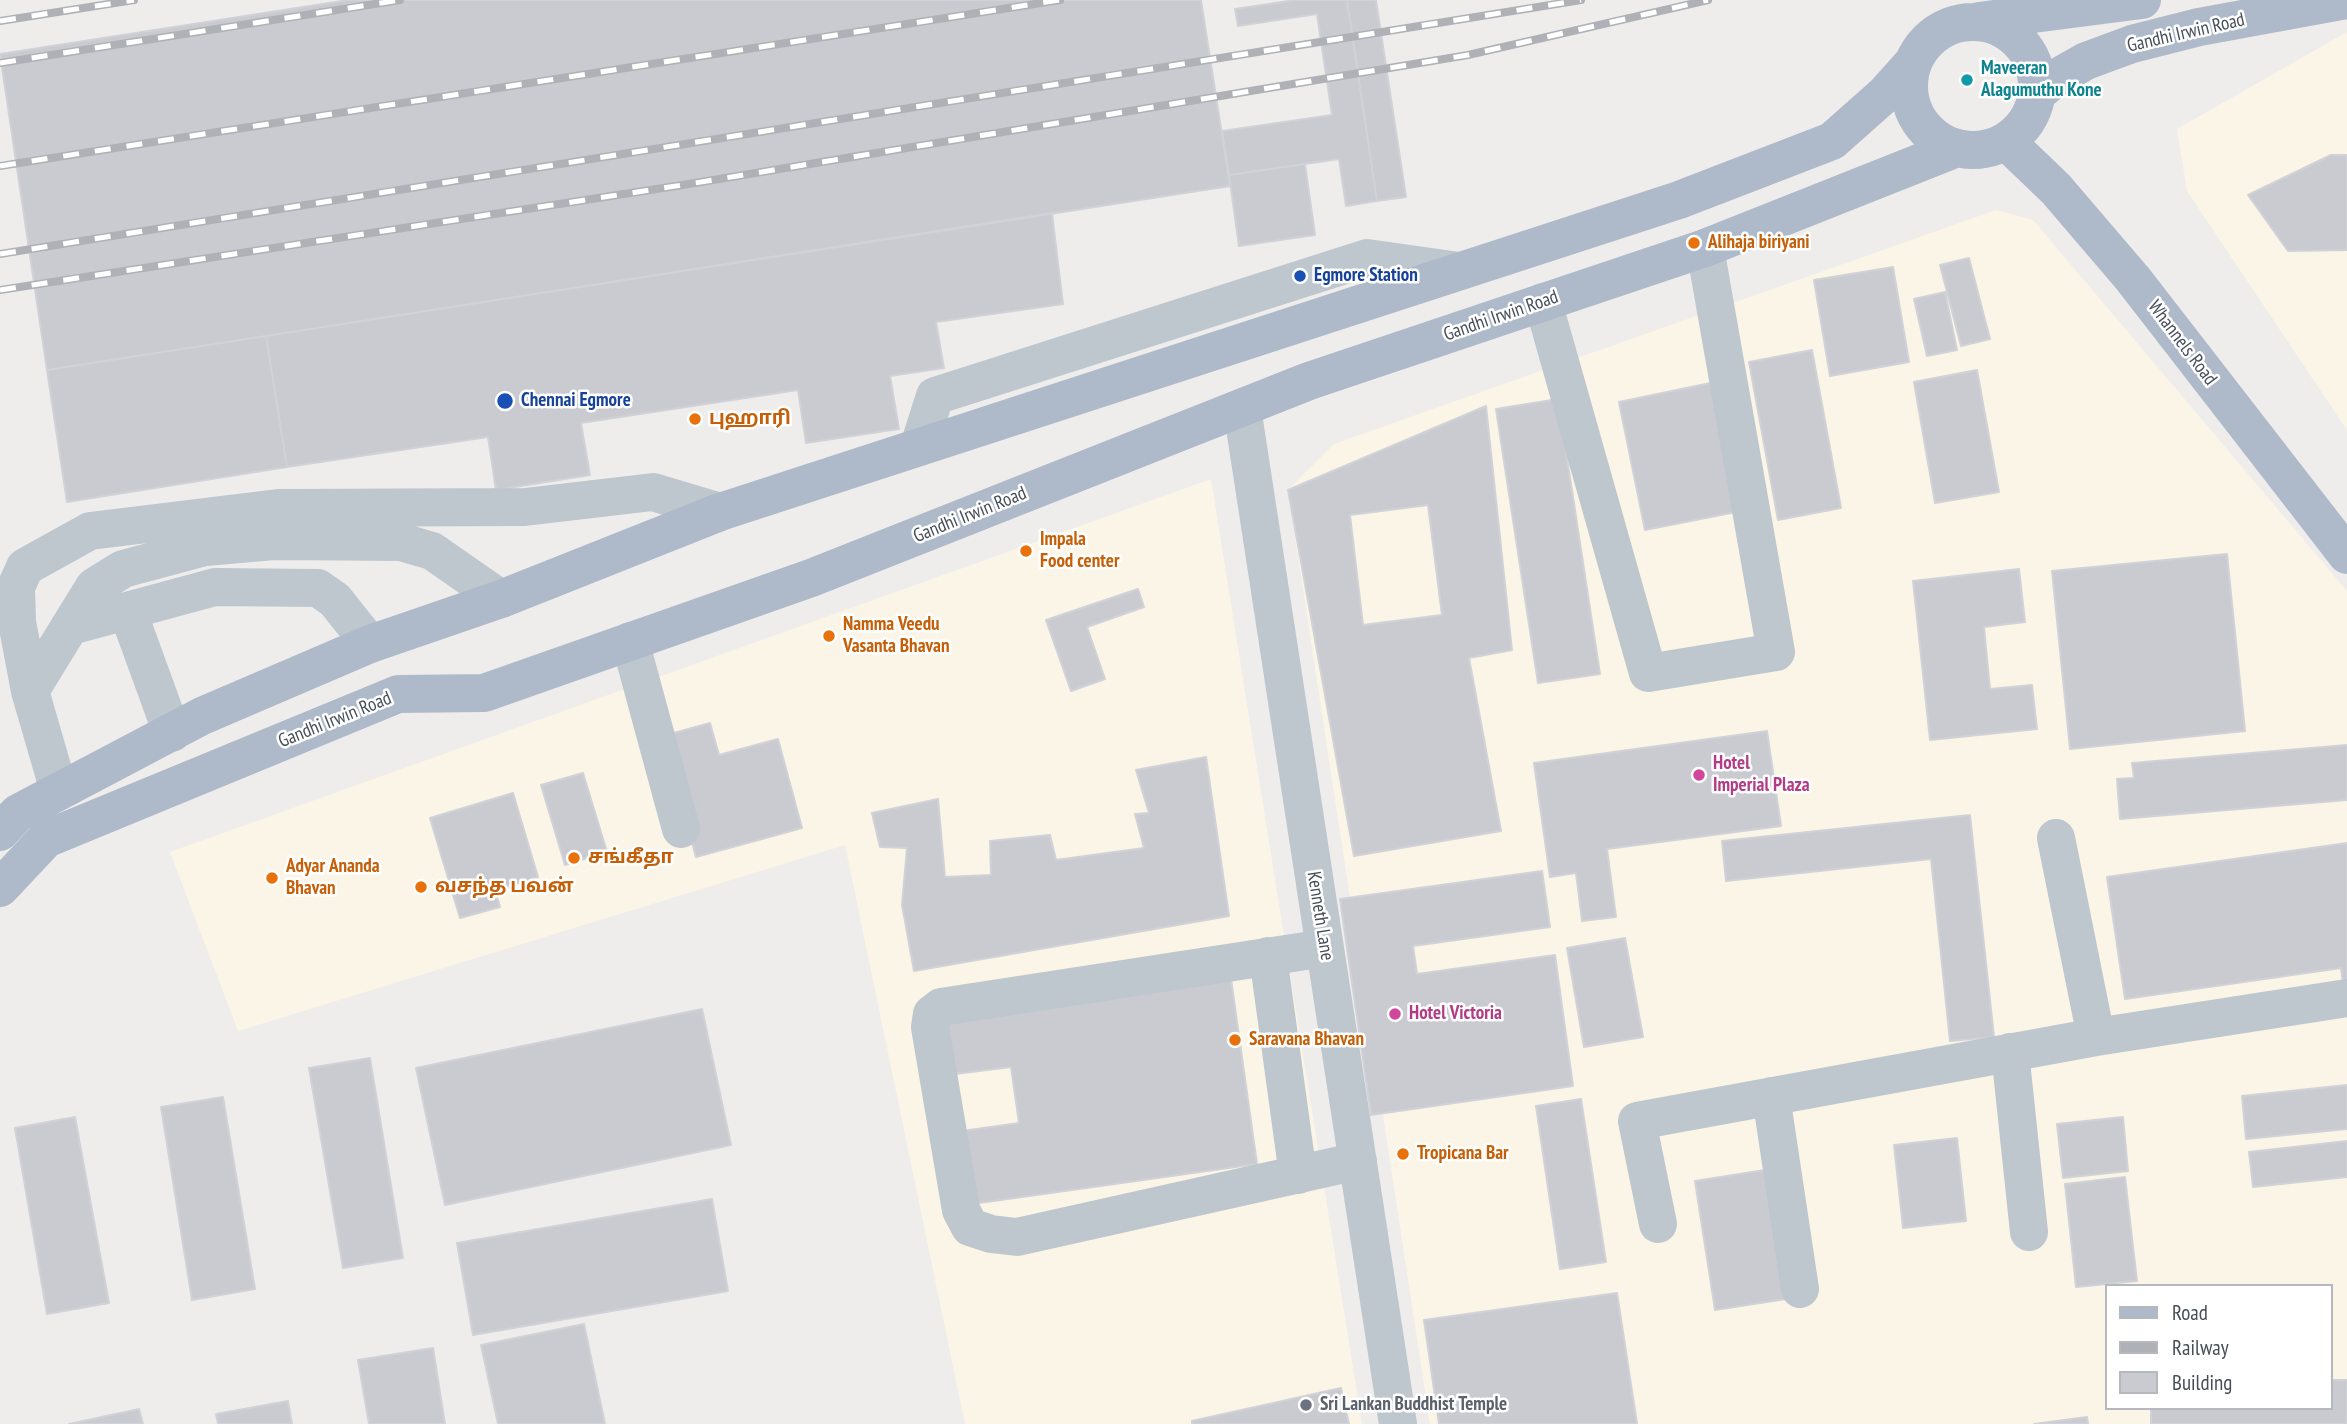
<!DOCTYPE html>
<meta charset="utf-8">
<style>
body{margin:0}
#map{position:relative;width:2347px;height:1424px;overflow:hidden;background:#efedec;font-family:"PT Sans Narrow",sans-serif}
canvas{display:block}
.legend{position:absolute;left:2105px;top:1284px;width:228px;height:126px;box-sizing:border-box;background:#fff;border:2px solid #b5b8bc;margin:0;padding:9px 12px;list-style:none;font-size:21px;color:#464e58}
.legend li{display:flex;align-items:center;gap:14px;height:35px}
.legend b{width:35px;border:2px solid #b5b8bc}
</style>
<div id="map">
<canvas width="2347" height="1424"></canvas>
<ul class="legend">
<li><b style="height:9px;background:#aebac9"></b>Road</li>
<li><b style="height:9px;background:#afb1b6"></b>Railway</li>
<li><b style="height:19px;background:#cacbd1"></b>Building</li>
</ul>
</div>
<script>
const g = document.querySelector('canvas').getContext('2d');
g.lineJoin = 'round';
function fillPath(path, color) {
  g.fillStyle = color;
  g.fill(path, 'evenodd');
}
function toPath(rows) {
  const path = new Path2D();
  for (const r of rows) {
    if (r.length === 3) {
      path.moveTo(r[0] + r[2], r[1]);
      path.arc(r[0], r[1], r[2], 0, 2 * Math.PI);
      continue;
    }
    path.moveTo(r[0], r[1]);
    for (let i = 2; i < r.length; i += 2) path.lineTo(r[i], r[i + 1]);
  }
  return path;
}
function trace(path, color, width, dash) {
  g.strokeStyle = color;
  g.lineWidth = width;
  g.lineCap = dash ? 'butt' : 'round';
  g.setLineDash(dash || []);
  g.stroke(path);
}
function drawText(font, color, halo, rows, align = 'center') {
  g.font = font + ' "PT Sans Narrow","Noto Sans Tamil",sans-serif';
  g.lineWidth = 5;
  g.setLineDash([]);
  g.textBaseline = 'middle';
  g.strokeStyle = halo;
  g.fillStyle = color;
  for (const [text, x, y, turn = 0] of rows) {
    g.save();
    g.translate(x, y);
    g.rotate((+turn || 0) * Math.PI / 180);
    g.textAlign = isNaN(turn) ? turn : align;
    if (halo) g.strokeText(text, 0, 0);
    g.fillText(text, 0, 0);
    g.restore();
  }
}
fillPath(toPath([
 [2347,32,2347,430,2187,191,2177,129],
 [1996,210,2033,220,2347,591,2347,1424,1430,1424,1288,490,1334,444],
 [2107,1286,2331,1286,2331,1408,2107,1408],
 [1211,479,1362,1424,965,1424,845,845,238,1031,170,852]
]), '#faf5e6');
const building = toPath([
 [348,0,1201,0,1230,186,47,370,0,54,348,0],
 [1295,0,1347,0,1377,201,1346,206,1339,159,1229,175,1222,131,1332,115,1317,14,1238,26,1235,9,1295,0],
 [1347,0,1376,0,1406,197,1377,201,1347,0],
 [2331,155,2347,155,2347,250,2288,251,2248,195,2331,155],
 [1305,164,1315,235,1239,246,1229,175,1305,164],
 [1052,213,1063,304,936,322,944,368,890,376,899,429,806,443,798,390,581,423,590,475,496,490,488,437,287,467,266,336,1052,213],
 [1969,258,1990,339,1961,346,1940,265,1969,258],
 [1893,267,1909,362,1830,376,1814,280,1893,267],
 [1945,292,1957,350,1927,356,1914,299,1945,292],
 [266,336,287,467,67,502,47,370,266,336],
 [1812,350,1841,508,1778,520,1749,362,1812,350],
 [1977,370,1999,492,1935,503,1914,382,1977,370],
 [1720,381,1746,510,1645,530,1619,402,1720,381],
 [1558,399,1600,674,1538,683,1496,409,1558,399],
 [1486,406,1512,650,1469,658,1501,831,1354,856,1288,490,1486,406],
 [1428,505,1442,615,1363,625,1350,515,1428,505],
 [2227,554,2245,731,2070,749,2052,571,2227,554],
 [2019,569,2025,622,1984,627,1990,689,2032,685,2037,729,1930,740,1913,581,2019,569],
 [1138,589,1144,607,1087,627,1105,679,1071,691,1046,620,1138,589],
 [710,723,719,755,778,739,802,828,696,857,663,736,710,723],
 [1767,731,1781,826,1607,849,1616,917,1582,921,1576,873,1550,877,1534,763,1767,731],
 [2347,745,2347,800,2120,819,2117,779,2134,778,2132,763,2347,745],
 [1206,757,1229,916,914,971,902,905,907,848,880,847,872,813,938,799,945,877,991,875,990,841,1050,835,1056,860,1144,848,1135,814,1149,813,1136,770,1206,757],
 [583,773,607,852,565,865,541,785,583,773],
 [513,793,538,877,495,890,500,907,460,918,430,818,513,793],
 [1970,815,1994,1037,1950,1041,1931,859,1726,881,1722,841,1970,815],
 [2347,843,2347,983,2343,984,2341,968,2125,999,2107,877,2347,843],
 [1542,871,1550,927,1413,946,1417,974,1555,955,1573,1086,1371,1115,1340,899,1542,871],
 [1625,938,1643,1037,1584,1047,1567,948,1625,938],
 [1231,979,1257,1164,965,1205,955,1132,1019,1123,1011,1067,947,1075,939,1019,1231,979],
 [702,1009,731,1145,445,1205,416,1068,702,1009],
 [370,1058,403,1258,343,1268,309,1068,370,1058],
 [2347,1085,2347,1129,2246,1139,2242,1096,2347,1085],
 [223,1097,255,1289,192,1300,161,1107,223,1097],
 [1581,1099,1606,1262,1560,1269,1536,1106,1581,1099],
 [75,1117,109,1303,47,1314,15,1128,75,1117],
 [2123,1117,2128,1171,2063,1178,2057,1124,2123,1117],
 [1957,1138,1966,1221,1903,1228,1894,1145,1957,1138],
 [2347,1141,2347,1177,2253,1187,2249,1152,2347,1141],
 [1765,1170,1786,1299,1715,1310,1695,1181,1765,1170],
 [2125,1177,2137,1281,2076,1287,2065,1184,2125,1177],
 [712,1199,728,1291,473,1335,457,1243,712,1199],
 [1617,1293,1637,1424,1439,1424,1424,1320,1617,1293],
 [584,1324,605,1424,498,1424,481,1345,584,1324],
 [433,1348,445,1424,369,1424,358,1360,433,1348],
 [2331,1380,2347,1380,2347,1424,2151,1424,2151,1408,2331,1408,2331,1380],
 [1341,1388,1349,1424,1192,1424,1192,1421,1341,1388],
 [288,1401,292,1424,218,1424,216,1414,288,1401],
 [139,1409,143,1424,69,1424,139,1409],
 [2087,1417,2088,1424,2034,1424,2087,1417]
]);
fillPath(building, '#cacbd1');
trace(building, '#d1d2d8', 2);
trace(toPath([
 [1543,302,1648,673,1776,652,1705,248],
 [1242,408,1398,1424],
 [919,446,935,396,1367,258,1459,271],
 [128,612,172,733],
 [71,626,215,587,318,588,335,600,370,644],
 [630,641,681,829],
 [30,691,17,622,16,587,25,567,90,531,278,508,525,507,653,492,720,512],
 [59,791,30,691,94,587,123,569,205,547,274,541,401,542,432,551,501,599],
 [2056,838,2096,1037],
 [1325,948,941,1007,932,1014,930,1027,961,1210,970,1227,991,1234,1017,1237,1358,1161],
 [1268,956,1298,1175],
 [2010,1052,2029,1232],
 [1771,1096,1800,1289],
 [1658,1224,1637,1121,2096,1037,2347,998]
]), '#bec6ce', 38);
trace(toPath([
 [1979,21,2142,0],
 [1973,86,64],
 [2037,93,2056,78,2086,61,2132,44,2199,27,2346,0],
 [2006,141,2056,189,2133,279,2347,555],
 [0,832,18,813,202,716,370,644,501,599,720,512,1679,200,1832,141,1885,94,1911,65],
 [0,888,46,839,398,694,484,693,811,578,1309,381,1705,248,1957,148]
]), '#aebac9', 38);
const rail = toPath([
 [0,21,134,0],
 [0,63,400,0],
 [0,166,1060,0],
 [0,254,1581,0],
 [0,290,689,184,1468,55,1708,0]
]);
trace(rail, '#afb1b6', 8);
trace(rail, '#fff', 5, [16]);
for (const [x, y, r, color] of [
 [1967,80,7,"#0f9aa8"],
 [1694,243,7,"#e8710a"],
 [1300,276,7,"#1a4fb4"],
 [505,401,9,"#1a4fb4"],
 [695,419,7,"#e8710a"],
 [1026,551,7,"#e8710a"],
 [829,636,7,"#e8710a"],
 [1699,775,7,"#d1479c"],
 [574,858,7,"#e8710a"],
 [272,878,7,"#e8710a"],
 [421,887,7,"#e8710a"],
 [1395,1014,7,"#d1479c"],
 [1235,1040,7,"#e8710a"],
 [1403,1154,7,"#e8710a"],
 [1306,1405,7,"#6b7280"]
]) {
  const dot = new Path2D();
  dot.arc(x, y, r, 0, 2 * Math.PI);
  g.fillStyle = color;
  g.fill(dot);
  trace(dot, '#fff', 2.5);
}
drawText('19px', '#464e58', '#fff', [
 ["Gandhi Irwin Road",2186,33,-13],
 ["Gandhi Irwin Road",1501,316,-19],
 ["Whannels Road",2182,343,53],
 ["Gandhi Irwin Road",970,515,-22],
 ["Gandhi Irwin Road",335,720,-22],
 ["Kenneth Lane",1320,916,81]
]);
drawText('bold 19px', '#0d838f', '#fff', [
 ["Maveeran",1981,69],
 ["Alagumuthu Kone",1981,91]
], 'left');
drawText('bold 19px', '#c56008', '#fff', [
 ["Alihaja biriyani",1708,243],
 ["புஹாரி",709,419],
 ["Impala",1040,540],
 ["Food center",1040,562],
 ["Namma Veedu",843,625],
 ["Vasanta Bhavan",843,647],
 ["சங்கீதா",588,858],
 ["Adyar Ananda",286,867],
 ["Bhavan",286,889],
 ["வசந்த பவன்",435,887],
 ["Saravana Bhavan",1249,1040],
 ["Tropicana Bar",1417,1154]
], 'left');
drawText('bold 19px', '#164399', '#fff', [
 ["Egmore Station",1314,276],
 ["Chennai Egmore",521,401]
], 'left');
drawText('bold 19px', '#b23c85', '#fff', [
 ["Hotel",1713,764],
 ["Imperial Plaza",1713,786],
 ["Hotel Victoria",1409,1014]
], 'left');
drawText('bold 19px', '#5b616d', '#fff', [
 ["Sri Lankan Buddhist Temple",1320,1405]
], 'left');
</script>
